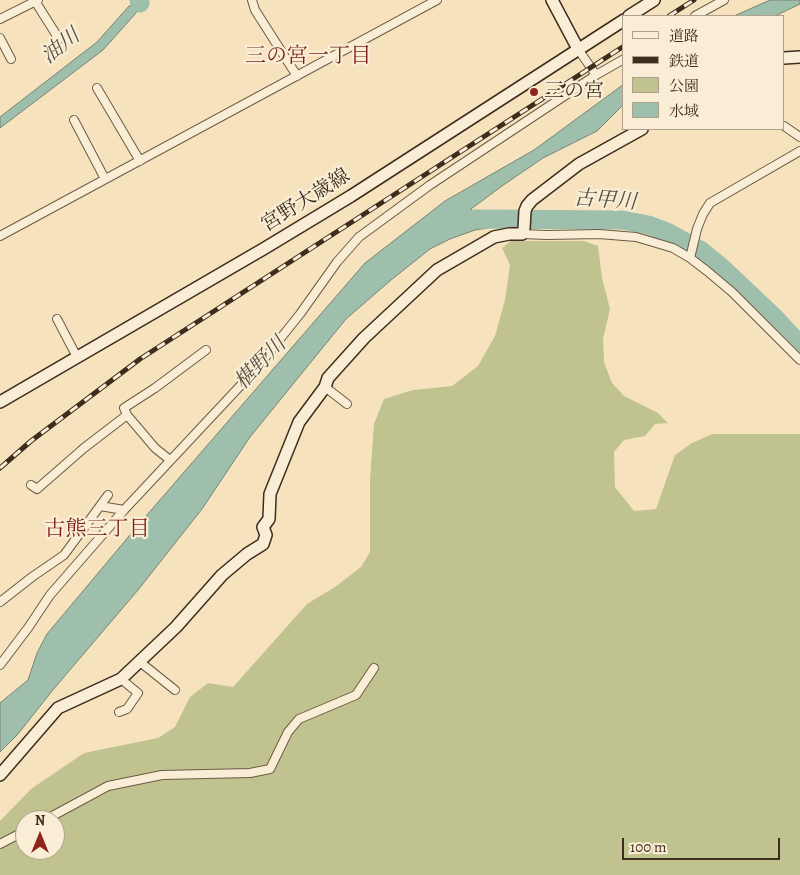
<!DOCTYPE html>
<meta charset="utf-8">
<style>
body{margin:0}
#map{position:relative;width:800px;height:875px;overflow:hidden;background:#f6e3be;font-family:Alegreya,"Noto Serif JP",serif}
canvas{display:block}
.legend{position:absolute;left:622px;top:15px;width:162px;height:115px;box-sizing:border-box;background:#f9edd5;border:1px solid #aea08b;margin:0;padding:6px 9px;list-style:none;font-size:15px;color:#3e2c1d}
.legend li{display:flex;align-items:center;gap:10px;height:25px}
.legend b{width:25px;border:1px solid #aea08b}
.north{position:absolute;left:15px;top:810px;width:50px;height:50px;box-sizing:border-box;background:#f9edd5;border:1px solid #aea08b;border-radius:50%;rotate:0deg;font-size:14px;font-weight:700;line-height:20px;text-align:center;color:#3e2c1d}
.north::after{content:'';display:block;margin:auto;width:18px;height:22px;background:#8f2418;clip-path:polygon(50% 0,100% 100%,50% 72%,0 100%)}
.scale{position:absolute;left:622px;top:838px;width:158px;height:22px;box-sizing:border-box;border:2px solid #3e2c1d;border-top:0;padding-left:6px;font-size:15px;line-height:18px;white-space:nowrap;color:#3e2c1d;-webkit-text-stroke:4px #f9edd5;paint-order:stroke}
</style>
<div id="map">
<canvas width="800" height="875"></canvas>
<ul class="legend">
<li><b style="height:6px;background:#f9edd5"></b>道路</li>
<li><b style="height:6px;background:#3e2c1d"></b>鉄道</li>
<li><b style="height:14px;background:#c0c38f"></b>公園</li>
<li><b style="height:14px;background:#9ebfab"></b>水域</li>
</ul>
<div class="north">N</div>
<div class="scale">100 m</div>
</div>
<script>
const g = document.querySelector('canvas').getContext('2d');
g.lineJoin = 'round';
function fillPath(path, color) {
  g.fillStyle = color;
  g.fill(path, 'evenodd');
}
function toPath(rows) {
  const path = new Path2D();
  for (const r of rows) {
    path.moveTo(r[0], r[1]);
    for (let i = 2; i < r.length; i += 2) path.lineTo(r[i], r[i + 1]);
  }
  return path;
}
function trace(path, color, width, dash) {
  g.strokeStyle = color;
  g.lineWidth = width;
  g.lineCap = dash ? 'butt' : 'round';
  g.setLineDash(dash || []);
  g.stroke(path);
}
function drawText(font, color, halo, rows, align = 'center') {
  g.font = font + ' Alegreya,"Noto Serif JP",serif';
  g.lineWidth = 4.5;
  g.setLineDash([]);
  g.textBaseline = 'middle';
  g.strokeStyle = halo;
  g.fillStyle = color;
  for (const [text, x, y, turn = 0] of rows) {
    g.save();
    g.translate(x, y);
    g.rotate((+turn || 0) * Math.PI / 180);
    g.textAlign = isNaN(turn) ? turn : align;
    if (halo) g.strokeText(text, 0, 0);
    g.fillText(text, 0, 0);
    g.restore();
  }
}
fillPath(toPath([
 [511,241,584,241,598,246,602,278,610,309,603,339,604,362,612,383,624,396,658,413,668,423,655,424,645,436,624,440,614,452,615,487,634,511,656,509,675,455,692,443,712,434,800,434,800,875,0,875,0,821,31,789,84,753,158,738,175,727,190,697,208,683,233,687,307,604,335,587,361,567,370,552,370,480,374,424,384,399,413,390,452,386,478,366,495,336,505,300,510,265,502,248],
 [25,820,55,820,55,850,25,850]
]), '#c0c38f');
const water = toPath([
 [770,0,800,0,800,4,775,16,734,16,770,0],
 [140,3,136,13,103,50,0,128,0,117,97,42,129,6,140,3],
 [624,84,624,104,597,131,543,158,502,186,471,209,475,217,495,218,505,225,475,230,450,239,430,249,391,280,346,319,250,437,202,509,138,590,52,691,18,734,0,752,0,703,28,680,37,653,47,634,140,523,365,263,445,201,534,150,624,84]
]);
fillPath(water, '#9ebfab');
trace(water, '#788472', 1);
trace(toPath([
 [139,0,140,3],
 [474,219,622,220,648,225,669,233,700,250,721,267,775,318,800,345]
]), '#9ebfab', 19);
const street = toPath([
 [252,0,255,10,297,76],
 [35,1,59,39],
 [695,16,724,0],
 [0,19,38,0],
 [0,38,11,59],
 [578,49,596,75,624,59],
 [97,88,140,161],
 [74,120,105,179],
 [784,126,800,137],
 [522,234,547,235,599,234,636,237,673,248,690,258,697,229,703,214,710,203,800,151],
 [0,236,437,0],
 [690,258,707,271,732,292,800,360],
 [57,319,77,357],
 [325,387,347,404],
 [170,460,155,448,127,415,124,408,155,388,206,350],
 [31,485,37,489,84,448,127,415],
 [100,506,124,510],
 [0,602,32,577,64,555,108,495],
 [140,662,175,690],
 [0,665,28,628,50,595,124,510,256,369,300,314,337,262,359,237,430,185,596,75],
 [119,712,127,709,138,693,121,679],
 [45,820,108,786,162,775,250,773,270,769,288,732,299,719,356,695,374,668],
 [0,844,25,831]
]);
const secondary = toPath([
 [552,0,578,49],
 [629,16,654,0],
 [784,58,800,57],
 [0,402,265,248,351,196,624,20],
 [0,775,58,708,121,679,176,627,222,575,247,554,263,544,266,535,263,527,269,519,270,494,299,422,325,387,328,378,364,338,437,270,494,237,509,234,522,234,524,229,525,211,527,206,532,200,579,164,642,129]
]);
trace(street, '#6c5a45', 10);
trace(secondary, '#3e2c1d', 14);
trace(street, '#f9edd5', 8);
trace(secondary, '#f9edd5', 11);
const rail = toPath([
 [669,16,694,0],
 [0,468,31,441,140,359,624,46]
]);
trace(rail, '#3e2c1d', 5);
trace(rail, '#f9edd5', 3, [9]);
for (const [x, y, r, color] of [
 [534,92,5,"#8f2418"]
]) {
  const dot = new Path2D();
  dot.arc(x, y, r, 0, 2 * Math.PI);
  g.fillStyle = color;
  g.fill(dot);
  trace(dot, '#f9edd5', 2);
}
drawText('20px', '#3e2c1d', '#f9edd5', [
 ["三の宮",544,92]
], 'left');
drawText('20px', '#3e2c1d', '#f9edd5', [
 ["宮野大歳線",306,201,-32]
]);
drawText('italic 21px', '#565140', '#f9edd5', [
 ["油川",61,47,-38],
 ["古甲川",605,201,4],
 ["椹野川",261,364,-46]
]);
drawText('21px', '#7a1f14', '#f9edd5', [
 ["三の宮一丁目",308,57],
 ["古熊三丁目",97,530]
]);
</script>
